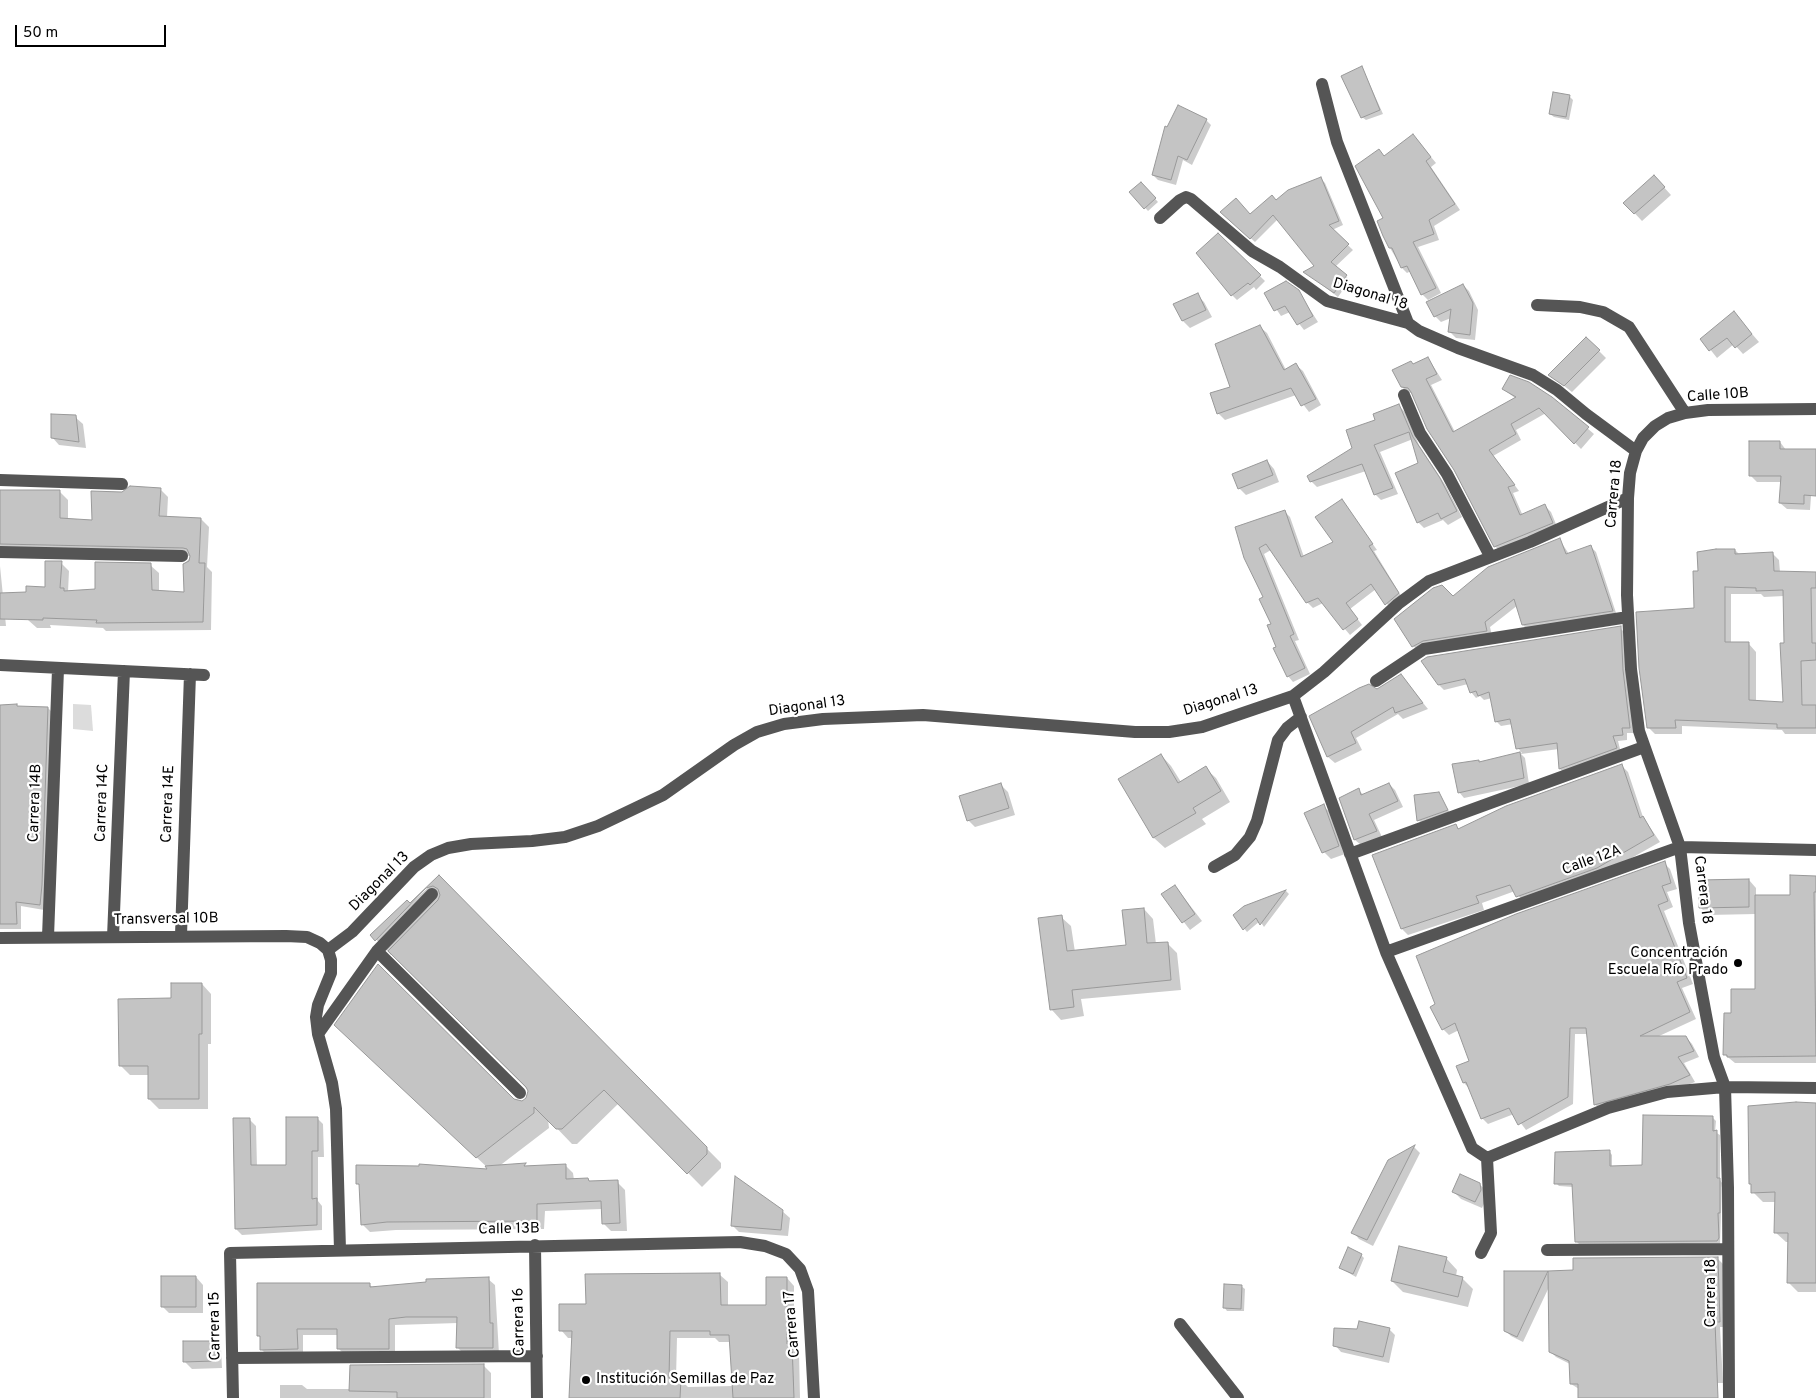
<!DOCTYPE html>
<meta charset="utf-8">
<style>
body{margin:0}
#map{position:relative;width:1816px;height:1398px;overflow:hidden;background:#fff;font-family:Overpass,sans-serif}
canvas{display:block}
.scale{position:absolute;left:15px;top:25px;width:151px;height:22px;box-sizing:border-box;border:2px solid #000;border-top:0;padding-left:6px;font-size:15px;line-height:18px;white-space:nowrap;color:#000;-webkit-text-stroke:4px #fff;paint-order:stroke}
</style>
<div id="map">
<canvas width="1816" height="1398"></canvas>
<div class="scale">50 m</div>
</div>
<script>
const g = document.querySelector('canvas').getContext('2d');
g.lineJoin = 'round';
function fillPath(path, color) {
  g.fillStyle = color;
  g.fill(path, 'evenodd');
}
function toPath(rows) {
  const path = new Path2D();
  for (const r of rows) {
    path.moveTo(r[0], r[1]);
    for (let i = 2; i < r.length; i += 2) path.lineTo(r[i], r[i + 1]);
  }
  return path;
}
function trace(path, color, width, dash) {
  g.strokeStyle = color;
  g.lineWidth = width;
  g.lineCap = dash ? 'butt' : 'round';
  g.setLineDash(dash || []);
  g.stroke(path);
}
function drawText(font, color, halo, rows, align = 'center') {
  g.font = font + ' Overpass,sans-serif';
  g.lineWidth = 4.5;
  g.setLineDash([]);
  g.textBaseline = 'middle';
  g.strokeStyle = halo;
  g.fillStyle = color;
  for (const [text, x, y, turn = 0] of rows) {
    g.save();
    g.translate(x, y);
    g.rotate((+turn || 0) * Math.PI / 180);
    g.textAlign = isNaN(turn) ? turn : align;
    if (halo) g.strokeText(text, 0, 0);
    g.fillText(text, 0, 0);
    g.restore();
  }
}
fillPath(toPath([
 [73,704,91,705,93,731,73,729]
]), '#dcdcdc');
fillPath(toPath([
 [1362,67,1383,114,1366,120,1362,117],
 [1569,96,1573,100,1569,120,1554,117,1550,114],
 [1206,120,1211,125,1192,165,1183,160,1176,185,1158,180,1153,175,1168,129],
 [1413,135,1436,163,1431,167,1460,210,1434,226,1439,240,1418,247,1441,293,1428,300,1422,294,1411,271,1407,273,1402,268,1390,248,1385,219,1379,151,1385,157],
 [1320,178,1325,183,1343,225,1332,230,1353,250,1335,267,1350,280,1338,297,1305,272,1316,267,1278,219,1255,242,1226,216,1250,215],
 [1141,183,1158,202,1148,211,1131,192],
 [1661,184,1671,195,1642,221,1625,203],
 [1218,235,1265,281,1256,290,1254,287,1237,300,1232,295],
 [1463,285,1469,291,1478,310,1475,340,1456,338,1450,332,1451,318,1441,322,1435,316],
 [1298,291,1318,322,1304,330,1290,312,1281,316,1266,294],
 [1197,295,1204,302,1212,317,1190,328,1183,321,1175,305],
 [1734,313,1759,342,1743,354,1734,344,1717,358,1702,339],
 [1260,327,1267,333,1286,370,1296,365,1303,371,1321,405,1309,412,1296,395,1225,420,1218,413],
 [1586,338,1606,358,1572,392,1550,375],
 [1428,358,1442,380,1431,385,1455,432,1515,398,1503,389,1552,398,1594,434,1581,449,1546,413,1516,430,1521,440,1493,456,1519,491,1513,493,1523,516,1545,506,1551,512,1558,529,1501,552,1495,546,1414,393,1408,393,1402,387,1414,365],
 [1399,406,1405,412,1419,445,1446,486,1462,517,1448,525,1443,520,1424,528,1418,522,1419,464,1413,439,1380,452,1398,494,1381,500,1375,494,1366,471,1317,487,1311,481,1353,449,1376,421],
 [75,417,83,424,86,448,59,445,52,437],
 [1780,442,1786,450,1814,457,1810,510,1787,509,1780,503,1782,482,1757,482,1750,475],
 [1267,461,1274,469,1279,482,1246,495,1239,488],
 [160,489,168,497,167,517,201,519,209,527,207,567,212,572,211,630,106,631,103,628,50,625,51,628,37,628,28,620,27,587,47,588,61,563,69,571,68,592,96,591,150,565,159,573,159,592,185,594,184,564,192,556,9,551,1,555,0,559,0,491,60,492,68,500,68,520,93,521,123,493],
 [1342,501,1377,550,1374,551,1403,599,1391,609,1376,589,1350,609,1362,625,1350,635,1323,603,1313,608,1307,602,1271,550,1264,554,1299,640,1295,641,1310,674,1293,682,1288,676,1278,648,1264,598,1245,558,1284,511,1290,517,1304,557,1335,542],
 [1559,539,1569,554,1591,547,1596,552,1617,616,1528,630,1523,625,1518,605,1490,627,1492,636,1419,651,1413,646,1453,598],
 [1735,550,1740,555,1772,553,1779,560,1780,572,1816,573,1816,734,1785,734,1782,730,1682,726,1682,734,1655,734,1648,727,1695,609,1699,573],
 [1731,594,1761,594,1764,597,1784,596,1784,703,1756,702,1756,652,1748,643,1731,643],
 [0,566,6,626,0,626],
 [1620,628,1625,633,1635,733,1627,733,1627,740,1618,741,1621,753,1565,774,1560,769,1559,749,1521,754,1525,758,1529,784,1464,798,1459,792,1479,761,1480,763,1522,753,1518,748,1513,724,1501,726,1496,721,1492,698,1484,700,1480,696,1476,698,1471,692,1468,684,1444,690,1439,685],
 [1401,676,1428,709,1403,719,1398,714,1356,738,1362,750,1335,763,1328,757,1311,717,1377,690],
 [0,706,48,708,53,713,44,910,21,906,21,929,0,929],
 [1161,755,1171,766,1181,782,1205,768,1216,778,1230,802,1202,819,1206,824,1165,848,1154,838,1120,779],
 [1621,765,1628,772,1643,817,1660,842,1603,874,1524,903,1515,891,1482,903,1484,910,1408,935,1402,929,1455,826,1460,830],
 [1389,784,1395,790,1403,807,1374,820,1382,837,1361,845,1355,840,1358,790,1364,795],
 [1001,785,1008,792,1015,815,975,827,968,820],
 [1438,793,1450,813,1422,823,1418,820],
 [1323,806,1331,813,1345,854,1331,859,1324,852],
 [1664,863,1670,869,1677,889,1667,892,1673,907,1664,911,1693,984,1682,988,1696,1019,1657,1037,1686,1037,1692,1044,1699,1057,1684,1063,1695,1082,1677,1089,1601,1111,1595,1104,1588,1034,1575,1034,1573,1104,1526,1130,1514,1114,1488,1124,1482,1118,1470,1089,1464,1083,1471,1061,1459,1030,1449,1035,1443,1029],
 [439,877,721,1163,721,1168,702,1187,619,1103,577,1144,572,1144,548,1119,549,1128,498,1167,565,1165,573,1173,574,1180,588,1179,591,1183,617,1182,625,1190,627,1231,611,1231,603,1223,602,1209,545,1211,544,1229,396,1230,370,1232,362,1224,361,1187,357,1183,490,1170,351,1039,522,1102,527,1099,529,1091,392,953,391,955,372,935,407,902,410,905],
 [1816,877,1816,1063,1735,1063,1724,1054,1733,1014,1756,990,1756,914,1708,915,1700,907,1749,880,1756,888,1756,897,1791,897],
 [1175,886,1202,921,1190,930,1163,895],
 [1286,891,1289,894,1264,927,1260,921,1247,932,1234,916,1245,908],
 [1144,909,1153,919,1156,944,1167,943,1177,953,1181,990,1081,999,1084,1016,1061,1020,1052,1010,1039,919,1061,917,1071,926,1075,952,1127,946],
 [202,984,211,994,211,1044,208,1044,208,1109,159,1109,149,1099,149,1075,130,1075,120,1065,173,1000],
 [1816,1103,1816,1292,1798,1292,1788,1282,1789,1242,1786,1242,1775,1232,1776,1202,1763,1202,1753,1192],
 [1712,1117,1716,1121,1715,1132,1720,1135,1720,1180,1722,1183,1720,1244,1579,1244,1576,1241,1573,1187,1559,1186,1556,1183,1609,1151,1612,1155,1612,1167,1643,1167],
 [317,1118,323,1124,324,1157,318,1157,318,1201,322,1206,322,1230,242,1235,236,1229,250,1120,256,1126,257,1167,287,1166],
 [1414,1147,1420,1153,1373,1246,1359,1239,1353,1232,1389,1161],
 [1479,1184,1487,1191,1487,1197,1482,1208,1461,1199,1453,1191],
 [782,1211,790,1218,788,1236,739,1232,732,1225],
 [1361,1255,1364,1258,1356,1277,1340,1268],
 [1446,1258,1457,1270,1456,1276,1462,1278,1473,1289,1468,1307,1403,1292,1392,1281],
 [1717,1258,1723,1264,1725,1327,1720,1327,1723,1383,1707,1383,1707,1398,1580,1398,1579,1389,1571,1384,1570,1364,1556,1357,1550,1351,1550,1285,1523,1342,1511,1336,1505,1330,1547,1273,1549,1275],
 [720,1275,728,1282,728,1306,768,1306,787,1278,794,1286,794,1347,799,1352,800,1398,570,1398,573,1338,568,1338,561,1330,587,1305],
 [677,1338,715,1338,719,1342,730,1342,733,1386,688,1387,681,1380,676,1379],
 [196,1277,203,1285,203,1313,169,1313,162,1306],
 [488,1279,495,1285,499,1354,464,1354,458,1348,458,1323,395,1325,395,1355,345,1355,339,1349,339,1335,303,1335,303,1355,267,1355,261,1349,261,1338,258,1335,370,1285,373,1288],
 [1241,1286,1245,1289,1244,1311,1227,1311,1224,1307],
 [1389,1329,1395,1335,1389,1363,1341,1352,1335,1345],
 [214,1342,221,1349,222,1368,192,1369,185,1362],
 [484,1366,491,1373,491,1398,280,1398,280,1385,302,1385,307,1389,351,1389]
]), '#0003');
const building = toPath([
 [1362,66,1380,110,1361,118,1341,76,1362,66],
 [1553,92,1570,95,1566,117,1549,114,1553,92],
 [1178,105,1207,119,1187,160,1178,156,1171,180,1152,175,1165,126,1167,127,1178,105],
 [1413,134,1431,157,1426,161,1455,204,1429,220,1434,234,1413,242,1436,288,1421,295,1407,266,1401,268,1392,248,1389,248,1383,236,1377,221,1383,218,1355,166,1379,149,1384,156,1413,134],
 [1654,175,1665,187,1634,214,1623,203,1654,175],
 [1321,177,1339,221,1329,225,1349,244,1331,262,1347,275,1334,293,1303,272,1314,266,1273,215,1250,239,1220,212,1236,198,1250,214,1272,195,1276,200,1288,190,1321,177],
 [1141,182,1156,198,1144,209,1129,192,1141,182],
 [1218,233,1261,275,1250,285,1248,283,1231,296,1196,253,1218,233],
 [1286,281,1299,290,1313,316,1297,325,1285,306,1274,311,1264,293,1286,281],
 [1463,284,1473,303,1470,335,1448,332,1451,309,1434,317,1426,302,1463,284],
 [1198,293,1206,310,1182,321,1173,304,1198,293],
 [1734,311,1752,334,1735,348,1727,338,1709,351,1700,339,1734,311],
 [1260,325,1284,370,1296,363,1316,399,1301,406,1291,388,1217,414,1210,393,1230,387,1215,344,1260,325],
 [1586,337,1600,350,1564,386,1548,375,1586,337],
 [1428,357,1437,374,1426,379,1453,432,1516,397,1502,389,1510,375,1529,382,1552,397,1589,427,1574,444,1539,408,1511,424,1516,434,1489,450,1515,485,1508,487,1520,515,1545,504,1553,523,1494,547,1454,470,1427,429,1411,392,1408,388,1401,387,1392,370,1411,361,1413,364,1428,357],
 [1399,404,1413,437,1440,478,1457,511,1441,519,1438,513,1417,523,1395,473,1418,463,1409,432,1374,445,1393,488,1374,495,1362,464,1310,482,1307,476,1352,448,1346,430,1375,420,1373,414,1399,404],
 [51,414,76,415,79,442,51,438,51,414],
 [1749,441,1780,441,1780,449,1816,449,1816,496,1804,495,1804,504,1779,503,1781,476,1749,476,1749,441],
 [1267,460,1273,475,1238,489,1232,474,1267,460],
 [130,486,161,488,159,516,201,518,199,563,205,563,203,622,96,623,97,620,43,618,43,620,0,619,0,593,26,592,26,586,45,587,45,561,62,561,60,588,64,588,64,591,95,589,95,562,151,563,152,590,184,592,183,564,189,561,190,556,187,549,183,548,0,544,0,490,60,490,60,518,92,520,91,491,122,492,130,486],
 [1342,499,1373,544,1369,546,1399,593,1385,605,1371,584,1346,603,1358,619,1343,630,1318,598,1306,603,1266,544,1259,548,1294,634,1290,636,1305,668,1287,677,1273,648,1276,647,1267,625,1271,624,1259,599,1263,597,1244,558,1235,527,1285,510,1301,557,1333,542,1315,517,1342,499],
 [1560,538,1566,554,1591,545,1613,611,1522,625,1514,599,1485,622,1487,631,1423,641,1412,647,1394,619,1433,588,1442,585,1453,596,1488,567,1560,538],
 [1716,549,1735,549,1735,554,1773,552,1774,571,1816,572,1816,588,1811,588,1812,643,1816,643,1816,660,1801,661,1802,705,1816,705,1816,728,1777,728,1777,724,1675,720,1676,728,1647,728,1639,668,1636,612,1694,608,1693,571,1698,571,1697,552,1716,549],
 [1725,587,1756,588,1756,591,1783,590,1784,643,1780,643,1783,702,1749,700,1749,642,1725,642,1725,587],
 [1621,626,1623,670,1630,728,1622,728,1623,735,1613,736,1617,748,1559,769,1557,743,1516,749,1510,719,1495,722,1489,692,1478,696,1476,691,1470,693,1465,679,1438,685,1421,661,1427,657,1621,626],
 [1401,674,1423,703,1395,713,1393,707,1351,732,1356,743,1327,757,1309,716,1359,688,1369,684,1377,689,1401,674],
 [17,704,17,706,48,707,42,885,40,905,16,902,17,924,0,924,0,705,17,704],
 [1520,752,1524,778,1458,793,1452,764,1479,760,1479,762,1520,752],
 [1161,754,1178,783,1206,766,1221,791,1193,808,1196,813,1153,838,1118,779,1161,754],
 [1622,764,1640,818,1643,816,1654,835,1597,868,1516,897,1510,885,1476,896,1479,903,1401,929,1372,855,1456,824,1458,829,1506,806,1622,764],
 [1001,783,1009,808,967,821,959,796,1001,783],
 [1389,783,1398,801,1369,814,1377,831,1354,840,1339,798,1359,788,1361,795,1389,783],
 [1439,792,1448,810,1417,821,1414,795,1439,792],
 [1324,804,1339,846,1322,853,1304,813,1324,804],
 [1665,861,1671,883,1662,886,1668,901,1658,905,1687,978,1677,982,1690,1012,1640,1036,1686,1036,1694,1051,1678,1057,1690,1075,1670,1084,1594,1105,1586,1028,1570,1028,1568,1097,1518,1125,1509,1108,1481,1119,1466,1082,1463,1083,1456,1066,1469,1061,1455,1023,1442,1030,1430,1007,1435,1004,1416,956,1516,914,1665,861],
 [439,875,707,1147,707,1154,687,1174,604,1090,562,1129,556,1129,534,1107,534,1113,476,1158,334,1025,378,964,514,1099,522,1101,526,1098,528,1091,526,1087,388,951,438,900,440,895,438,889,433,886,426,888,375,941,370,935,407,900,410,903,439,875],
 [1790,875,1816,876,1816,892,1814,892,1816,1056,1727,1057,1727,1055,1723,1055,1724,1013,1731,1013,1731,989,1755,989,1755,895,1790,895,1790,875],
 [1749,879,1749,907,1699,908,1699,880,1749,879],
 [1175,885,1195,914,1182,923,1161,894,1175,885],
 [1286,890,1260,925,1256,918,1243,930,1233,915,1244,906,1286,890],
 [1144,908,1147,943,1168,942,1171,980,1072,990,1074,1007,1050,1010,1038,918,1062,915,1067,951,1126,945,1122,910,1144,908],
 [171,983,202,983,202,1034,199,1034,199,1099,148,1099,148,1066,119,1066,118,999,171,998,171,983],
 [1796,1102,1816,1103,1816,1283,1787,1283,1788,1233,1774,1233,1775,1192,1751,1193,1751,1184,1749,1184,1748,1106,1796,1102],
 [1643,1115,1713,1116,1713,1131,1717,1130,1717,1178,1720,1178,1720,1213,1718,1213,1719,1238,1717,1241,1575,1242,1572,1184,1554,1184,1555,1152,1610,1150,1610,1166,1642,1165,1643,1115],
 [286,1117,318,1117,318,1151,312,1151,312,1199,317,1198,317,1225,235,1229,233,1118,250,1118,251,1165,286,1165,286,1117],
 [1415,1145,1367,1240,1351,1233,1388,1160,1415,1145],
 [526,1163,524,1166,566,1164,566,1179,588,1178,589,1181,618,1180,620,1223,602,1224,601,1201,537,1204,537,1221,387,1222,361,1225,359,1184,356,1184,356,1165,419,1166,419,1164,487,1169,485,1166,526,1163],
 [1460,1174,1480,1183,1481,1190,1475,1202,1452,1192,1460,1174],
 [735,1176,783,1210,781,1230,731,1226,735,1176],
 [1399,1246,1447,1257,1443,1272,1463,1277,1458,1297,1391,1281,1399,1246],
 [1348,1247,1362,1254,1353,1274,1339,1268,1348,1247],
 [1718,1257,1720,1322,1715,1322,1718,1398,1578,1398,1578,1384,1570,1384,1569,1361,1549,1352,1548,1271,1573,1270,1573,1258,1718,1257],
 [1504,1271,1548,1271,1517,1337,1504,1331,1504,1271],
 [720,1273,721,1305,766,1305,766,1277,787,1277,787,1344,792,1343,794,1398,733,1398,729,1335,710,1335,710,1331,670,1331,669,1378,681,1378,680,1398,569,1398,572,1331,559,1331,559,1304,586,1304,585,1274,720,1273],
 [161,1276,196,1276,196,1307,161,1307,161,1276],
 [489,1277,490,1323,493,1323,493,1348,456,1348,457,1317,406,1317,389,1319,389,1349,337,1349,337,1329,297,1329,298,1349,260,1350,260,1336,257,1336,257,1283,370,1283,370,1287,426,1282,426,1279,489,1277],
 [1224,1284,1242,1285,1241,1309,1223,1308,1224,1284],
 [1359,1321,1390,1328,1383,1357,1333,1346,1334,1328,1357,1329,1359,1321],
 [183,1341,215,1341,215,1361,183,1362,183,1341],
 [484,1364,484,1398,397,1398,397,1392,349,1391,350,1365,484,1364]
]);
fillPath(building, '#c4c4c4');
trace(building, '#999', 1);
trace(toPath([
 [1322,84,1337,142,1408,323],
 [1160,218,1180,200,1186,197,1191,199,1252,251,1280,267,1327,301,1408,323,1419,331,1458,348,1533,375,1557,390,1586,414,1636,451],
 [1537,305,1580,307,1603,312,1629,327,1685,413],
 [1404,395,1420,433,1447,474,1490,556],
 [0,480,122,484],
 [0,552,182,556],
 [0,665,204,675],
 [1376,681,1424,649,1628,617],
 [1293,696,1386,952,1472,1148,1487,1158],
 [1350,854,1644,747],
 [1214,867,1235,855,1250,837,1257,821,1278,740,1287,728,1301,717],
 [181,935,190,674],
 [48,937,58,669],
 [113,937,124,671],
 [0,938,286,936,307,937,320,943,328,950,331,960,331,973,318,1005,316,1017,318,1034,332,1083,336,1109,340,1250],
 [328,950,352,932,414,867,431,855,448,848,471,844,532,841,565,837,598,826,663,795,734,745,757,732,784,724,823,719,923,715,1135,732,1169,732,1202,727,1293,696,1324,672,1398,604,1429,581,1530,542,1628,498],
 [377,951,520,1093],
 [1386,952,1680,847,1816,850],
 [318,1034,377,951,432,894],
 [1487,1158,1608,1108,1667,1092,1725,1087,1816,1088],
 [535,1245,537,1398],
 [1547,1250,1728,1249],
 [1481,1253,1491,1233,1487,1158],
 [1180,1324,1238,1398],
 [232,1358,537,1356],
 [233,1398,230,1253,740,1242,765,1246,786,1254,800,1269,808,1291,814,1398],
 [1729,1398,1728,1188,1725,1087,1714,1057,1706,1015,1689,923,1680,847,1639,731,1631,669,1627,595,1628,498,1630,473,1636,451,1643,438,1655,426,1668,418,1685,413,1708,410,1816,409]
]), '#555', 12);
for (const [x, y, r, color] of [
 [1738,963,5,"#000"],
 [586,1380,5,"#000"]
]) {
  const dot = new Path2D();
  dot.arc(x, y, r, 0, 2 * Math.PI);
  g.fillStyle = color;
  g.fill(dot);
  trace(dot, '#fff', 2);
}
drawText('15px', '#000', '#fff', [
 ["Diagonal 18",1370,295,17],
 ["Calle 10B",1718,396,-4],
 ["Carrera 18",1615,494,-85],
 ["Diagonal 13",1221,701,-17],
 ["Diagonal 13",807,707,-8],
 ["Carrera 14B",36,803,-88],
 ["Carrera 14C",103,803,-88],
 ["Carrera 14E",169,804,-88],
 ["Calle 12A",1592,861,-20],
 ["Diagonal 13",380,882,-45],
 ["Carrera 18",1702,890,83],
 ["Transversal 10B",166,920,-1],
 ["Calle 13B",509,1230,-1],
 ["Carrera 18",1712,1293,-90],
 ["Carrera 16",520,1322,-91],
 ["Carrera 17",793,1324,-95],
 ["Carrera 15",216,1326,-91]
]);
drawText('15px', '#000', '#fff', [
 ["Concentración",1728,954],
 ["Escuela Río Prado",1728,971],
 ["Institución Semillas de Paz",596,1380,"left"]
], 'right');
</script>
